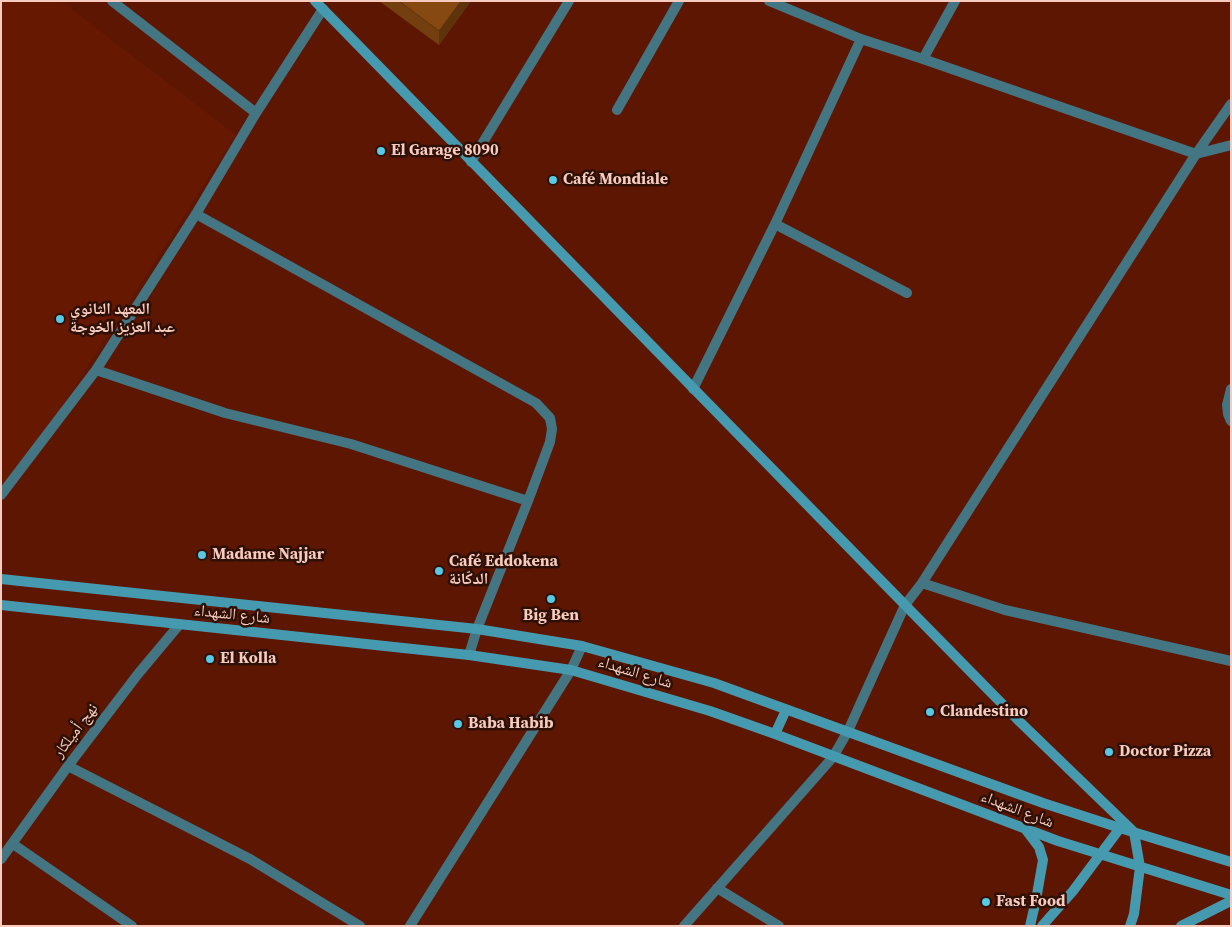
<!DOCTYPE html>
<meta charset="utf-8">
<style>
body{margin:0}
#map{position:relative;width:1232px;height:927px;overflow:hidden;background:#5c1602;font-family:"Source Serif 4",serif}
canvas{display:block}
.frame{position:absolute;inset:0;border:2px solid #f7cbbf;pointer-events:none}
</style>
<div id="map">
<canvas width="1232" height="927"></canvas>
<div class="frame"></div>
</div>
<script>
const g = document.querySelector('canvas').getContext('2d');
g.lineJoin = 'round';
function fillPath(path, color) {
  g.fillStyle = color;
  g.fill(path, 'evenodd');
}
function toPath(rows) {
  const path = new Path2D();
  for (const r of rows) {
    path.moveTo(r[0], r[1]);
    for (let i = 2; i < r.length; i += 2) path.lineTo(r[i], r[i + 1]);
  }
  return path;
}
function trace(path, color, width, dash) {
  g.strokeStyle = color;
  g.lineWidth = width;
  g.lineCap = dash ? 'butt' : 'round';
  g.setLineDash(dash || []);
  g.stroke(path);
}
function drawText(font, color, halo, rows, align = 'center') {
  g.font = font + ' "Source Serif 4","Noto Naskh Arabic",serif';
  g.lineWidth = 5;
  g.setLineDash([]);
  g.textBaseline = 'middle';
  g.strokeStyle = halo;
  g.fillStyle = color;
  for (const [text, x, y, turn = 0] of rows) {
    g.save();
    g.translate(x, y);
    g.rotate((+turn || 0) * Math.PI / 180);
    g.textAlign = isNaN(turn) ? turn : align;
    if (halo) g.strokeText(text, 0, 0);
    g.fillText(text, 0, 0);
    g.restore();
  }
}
fillPath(toPath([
 [1,1,61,1,236,135,1,502]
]), '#671800');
trace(toPath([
 [112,1,256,113],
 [769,1,861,39,923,59,1196,154,1231,145],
 [923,59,955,1],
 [617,110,679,1],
 [471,162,569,1],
 [196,214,536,403,550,418,552,429,550,442,528,501,477,629,469,655],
 [775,224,907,293],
 [96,370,225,413,351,444,528,501],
 [693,389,775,224,861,39],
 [1231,389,1227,405,1228,414,1231,421],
 [1,495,96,370,196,214,256,113,323,9],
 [922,583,1005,610,1231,661],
 [68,766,250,859,360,926],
 [13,844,132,926],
 [1,859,68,766,138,674,179,625],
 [717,888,779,926],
 [410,926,571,670,582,646],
 [684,926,833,757,848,731,905,605,922,583,1196,154,1231,104]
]), '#437582', 10);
trace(toPath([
 [315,1,905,605,1020,722,1134,832,1140,867,1134,914,1130,926],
 [1,579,477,629,582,646,714,683,1043,803,1120,828,1231,862],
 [1,605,469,655,571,670,710,711,775,734,1058,841,1231,895],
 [775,734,786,710],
 [1026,830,1039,847,1043,860,1036,900,1030,926],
 [1042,926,1073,891,1120,828],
 [1181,926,1231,901]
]), '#459aaf', 10);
fillPath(toPath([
 [379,1,471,1,439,45]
]), '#733f0f');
fillPath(toPath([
 [461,1,471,1,439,45,439,31]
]), '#5e330c');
const building = toPath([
 [399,1,461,1,439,31,399,1]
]);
fillPath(building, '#864911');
trace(building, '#5e330c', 1);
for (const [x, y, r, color] of [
 [381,151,5,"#58c8e4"],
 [553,180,5,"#58c8e4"],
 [60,319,5,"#58c8e4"],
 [202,555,5,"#58c8e4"],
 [439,571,5,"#58c8e4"],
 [551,599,5,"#58c8e4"],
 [210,659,5,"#58c8e4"],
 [930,712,5,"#58c8e4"],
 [458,724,5,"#58c8e4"],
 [1109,752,5,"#58c8e4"],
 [986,902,5,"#58c8e4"]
]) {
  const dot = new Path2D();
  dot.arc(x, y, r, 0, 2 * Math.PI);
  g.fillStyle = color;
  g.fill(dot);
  trace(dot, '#2e1007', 2);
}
drawText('bold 16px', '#f7cbbf', '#2e1007', [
 ["El Garage 8090",391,151],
 ["Café Mondiale",563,180],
 ["المعهد الثانوي",70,310],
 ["عبد العزيز الخوجة",70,328],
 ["Madame Najjar",212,555],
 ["Café Eddokena",449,562],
 ["الدكّانة",449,580],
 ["Big Ben",551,616,"center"],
 ["El Kolla",220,659],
 ["Clandestino",940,712],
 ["Baba Habib",468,724],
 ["Doctor Pizza",1119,752],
 ["Fast Food",996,902]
], 'left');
drawText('16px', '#f7cbbf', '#2e1007', [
 ["شارع الشهداء",232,615,6],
 ["شارع الشهداء",635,673,17],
 ["نهج أميلكار",76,731,-53],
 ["شارع الشهداء",1017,810,21]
]);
</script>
